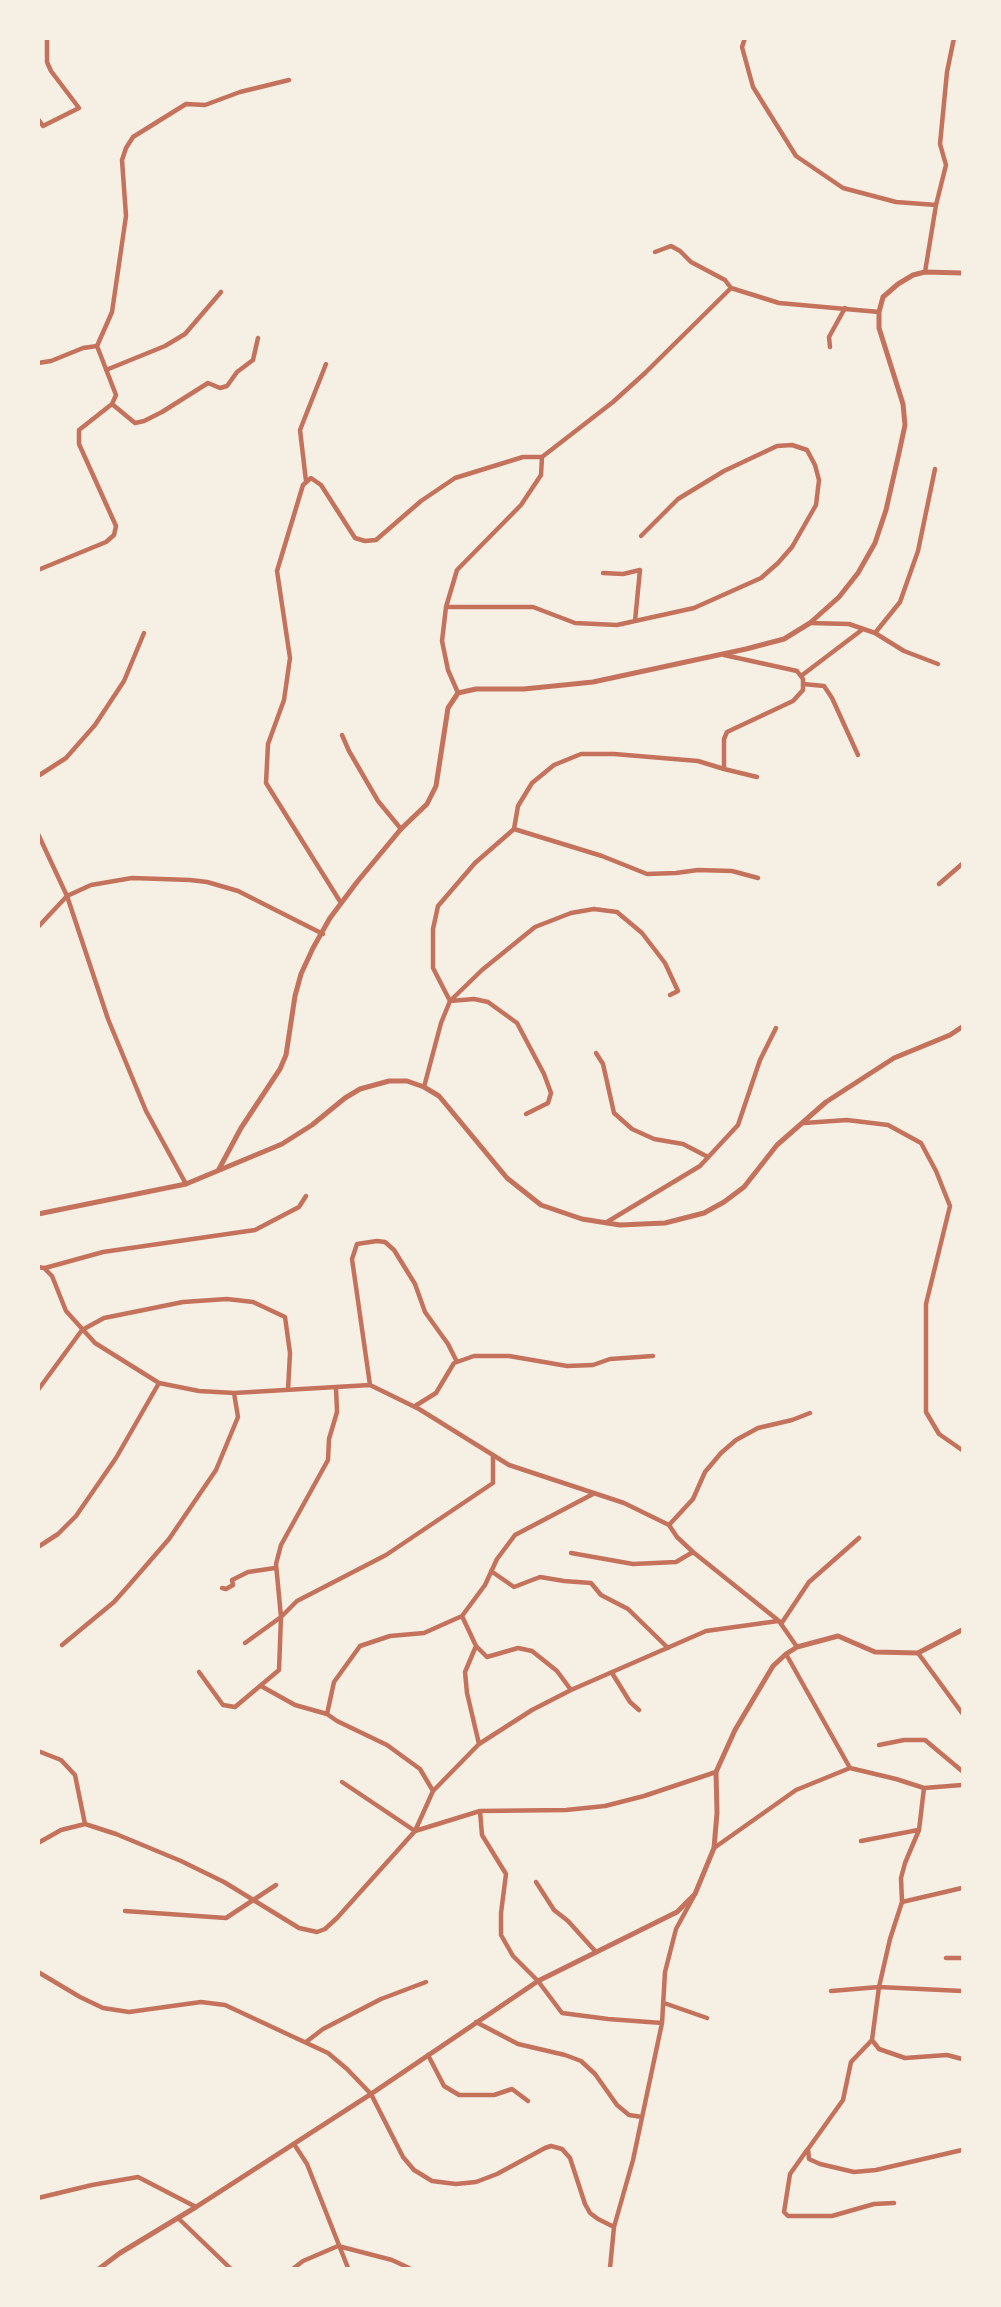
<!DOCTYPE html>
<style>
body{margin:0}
#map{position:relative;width:1001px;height:2307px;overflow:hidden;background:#f6efe4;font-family:Literata,serif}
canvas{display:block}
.frame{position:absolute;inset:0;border:40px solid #f6efe4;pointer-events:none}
</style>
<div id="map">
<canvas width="1001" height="2307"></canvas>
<div class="frame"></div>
</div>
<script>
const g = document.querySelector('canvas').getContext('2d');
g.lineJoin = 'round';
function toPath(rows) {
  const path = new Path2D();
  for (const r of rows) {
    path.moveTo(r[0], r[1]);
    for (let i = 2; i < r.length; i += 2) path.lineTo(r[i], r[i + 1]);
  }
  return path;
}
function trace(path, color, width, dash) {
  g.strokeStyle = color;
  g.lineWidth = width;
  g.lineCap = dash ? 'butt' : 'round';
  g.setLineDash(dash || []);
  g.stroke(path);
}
trace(toPath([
 [745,38,742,47,753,87,796,156,843,188,896,202,936,205],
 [38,119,43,126,79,108,51,71,47,62,47,38],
 [655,252,671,246,680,251,691,262,725,280,731,288],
 [925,272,936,205,946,165,940,144,947,72,954,38],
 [830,347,829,337,845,308],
 [38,363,51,361,83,348,97,346],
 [106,370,165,346,185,334,221,292],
 [112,404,135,423,144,421,162,412,208,383,220,388,227,386,237,372,253,360,258,338],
 [306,481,300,430,326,364],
 [38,570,106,542,114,535,116,526,79,444,79,430,112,404,116,395,97,346,112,312,126,216,122,160,126,148,133,137,186,104,205,105,240,92,289,80],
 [603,573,623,574,640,570,635,621],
 [446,607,533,607,575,623,617,625,694,608,761,578,778,563,792,547,816,505,819,480,815,465,807,450,792,445,777,446,724,471,678,499,641,536],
 [810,623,849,624,875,633,904,651,938,664],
 [875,633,900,602,918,551,935,469],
 [801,676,863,629],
 [803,684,824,686,832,698,858,755],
 [458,693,448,670,442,641,446,607,457,570,521,505,541,475,542,457,613,402,645,373,731,288,779,303,879,312],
 [342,735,349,751,378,801,401,829],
 [724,769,757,777],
 [38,776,66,758,95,725,124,681,144,633],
 [514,829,602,856,647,874,676,873,698,870,732,871,758,878],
 [38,834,67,896,108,1019,146,1111,186,1184],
 [939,884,962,864],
 [341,903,266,783,268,744,284,700,290,658,277,571,303,485,311,478,321,485,355,538,365,541,376,540,421,501,455,478,523,457,542,457],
 [38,927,67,896,91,885,132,878,190,880,207,882,238,891,323,934],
 [596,1053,603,1064,614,1113,632,1129,654,1139,683,1144,708,1157],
 [424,1087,441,1023,450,1001,433,968,433,929,438,906,475,863,514,829,518,806,532,783,554,765,581,754,614,754,698,761,724,769,724,739,727,732,793,701,803,690,803,679,797,671,724,655],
 [526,1114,548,1103,551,1093,544,1074,517,1023,488,1002,474,999,450,1001,482,970,535,927,571,913,594,909,617,912,642,933,665,963,678,991,670,995],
 [804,1123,847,1120,888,1125,921,1143,936,1171,950,1206,926,1304,926,1412,939,1434,962,1450],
 [607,1222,700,1166,738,1125,760,1060,776,1028],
 [38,1267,44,1268,52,1276,66,1311,95,1343,159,1383,199,1391,234,1393,370,1385,419,1409,509,1465,624,1503,669,1525,677,1537,693,1552,779,1621,797,1647],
 [45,1268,103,1252,255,1230,299,1207,306,1196],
 [370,1385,352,1259,357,1244,377,1241,385,1242,394,1250,415,1284,425,1312,448,1344,457,1362],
 [38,1390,82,1330,104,1318,183,1302,227,1299,253,1302,285,1317,290,1353,288,1390],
 [415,1406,436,1393,454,1363,474,1356,509,1356,567,1366,593,1365,610,1359,653,1356],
 [669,1525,693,1499,705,1472,721,1453,736,1440,758,1428,792,1420,810,1413],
 [38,1547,58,1534,76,1516,116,1458,159,1383],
 [571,1553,633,1564,676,1562,693,1552],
 [491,1571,514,1587,540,1577,564,1581,591,1583,601,1595,628,1609,668,1648],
 [222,1588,226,1589,233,1585,232,1580,248,1572,275,1568],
 [462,1616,476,1646,487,1657,518,1648,532,1651,557,1671,571,1690],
 [781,1624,809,1582,859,1538],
 [245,1643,281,1617,276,1564,281,1545,328,1460,329,1439,337,1412,336,1387],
 [62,1645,114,1602,130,1584,169,1539,216,1470,238,1417,234,1393],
 [476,1646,465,1672,467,1693,479,1744],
 [918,1653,962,1713],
 [786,1654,850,1768],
 [199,1672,223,1705,235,1707,279,1670,281,1617,297,1601,386,1555,493,1483,493,1456],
 [612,1673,630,1702,639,1710],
 [261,1686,295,1705,327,1714,337,1721,387,1745,420,1769,433,1791],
 [327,1714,334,1682,360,1646,390,1636,424,1633,462,1616,485,1585,497,1559,515,1535,593,1494],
 [879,1745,904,1740,925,1740,962,1771],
 [38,1751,61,1760,75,1775,85,1824],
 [342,1782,415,1831],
 [924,1788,919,1830,905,1863,901,1878,902,1902,890,1939,879,1987,872,2040,851,2062,843,2100,808,2149,809,2159,820,2164,854,2172,876,2170,962,2150],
 [480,1811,482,1835,506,1874,501,1913,501,1935,513,1956,538,1981,562,2013,608,2019,662,2023],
 [85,1824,116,1834,181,1861,224,1882,299,1928,317,1932,325,1929,337,1918,415,1831,433,1791,479,1744,532,1710,571,1690,706,1631,778,1621],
 [415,1831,480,1811,566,1810,605,1806,644,1796,716,1772],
 [861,1841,918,1830],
 [38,1843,61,1830,85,1824],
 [714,1848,796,1790,850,1768,896,1779,924,1788,962,1785],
 [536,1882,554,1910,568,1921,596,1952],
 [902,1902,962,1888],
 [125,1911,226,1918,276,1885],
 [946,1958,962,1958],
 [38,1972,80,1997,103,2008,129,2012,201,2002,225,2005,328,2053,347,2069,371,2094,403,2157,414,2170,432,2181,456,2184,476,2182,497,2174,545,2148,551,2146,562,2149,570,2158,585,2204,590,2213,598,2219,614,2227],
 [831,1991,879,1987,962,1991],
 [664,2003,707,2018],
 [476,2022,518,2044,565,2055,581,2061,595,2074,617,2105,629,2115,642,2117],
 [872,2040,879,2049,905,2058,947,2055,962,2059],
 [306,2042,323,2029,381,1999,426,1982],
 [428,2055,444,2086,459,2095,494,2095,512,2089,528,2101],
 [294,2144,307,2164,348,2268],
 [807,2150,790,2174,784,2212,788,2216,832,2216,874,2204,894,2203],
 [38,2198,92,2185,138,2177,196,2207],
 [178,2218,230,2268],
 [294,2268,303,2261,338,2246,392,2260,409,2268],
 [610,2268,614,2227,633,2160,662,2023,665,1972,676,1929,694,1896]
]), '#c5725c', 4.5);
trace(toPath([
 [219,1169,241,1128,280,1069,286,1055,295,996,301,974,313,948,330,918,357,882,401,829,427,804,436,786,448,708,458,693,476,689,524,689,593,682,746,649,784,639,810,623,839,597,858,573,875,543,886,510,899,453,905,425,903,404,879,328,879,312,883,297,898,284,913,275,925,272,962,273],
 [38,1214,186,1184,282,1144,312,1125,345,1098,360,1089,389,1081,407,1081,424,1087,439,1096,507,1178,541,1205,582,1219,620,1225,665,1223,704,1213,724,1202,744,1187,777,1145,826,1102,894,1058,950,1035,962,1027],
 [100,2268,120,2253,196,2207,371,2094,538,1981,677,1912,695,1894,714,1848,717,1813,716,1772,735,1730,773,1666,786,1654,797,1647,838,1636,875,1652,918,1653,962,1630]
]), '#c5725c', 5);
</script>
